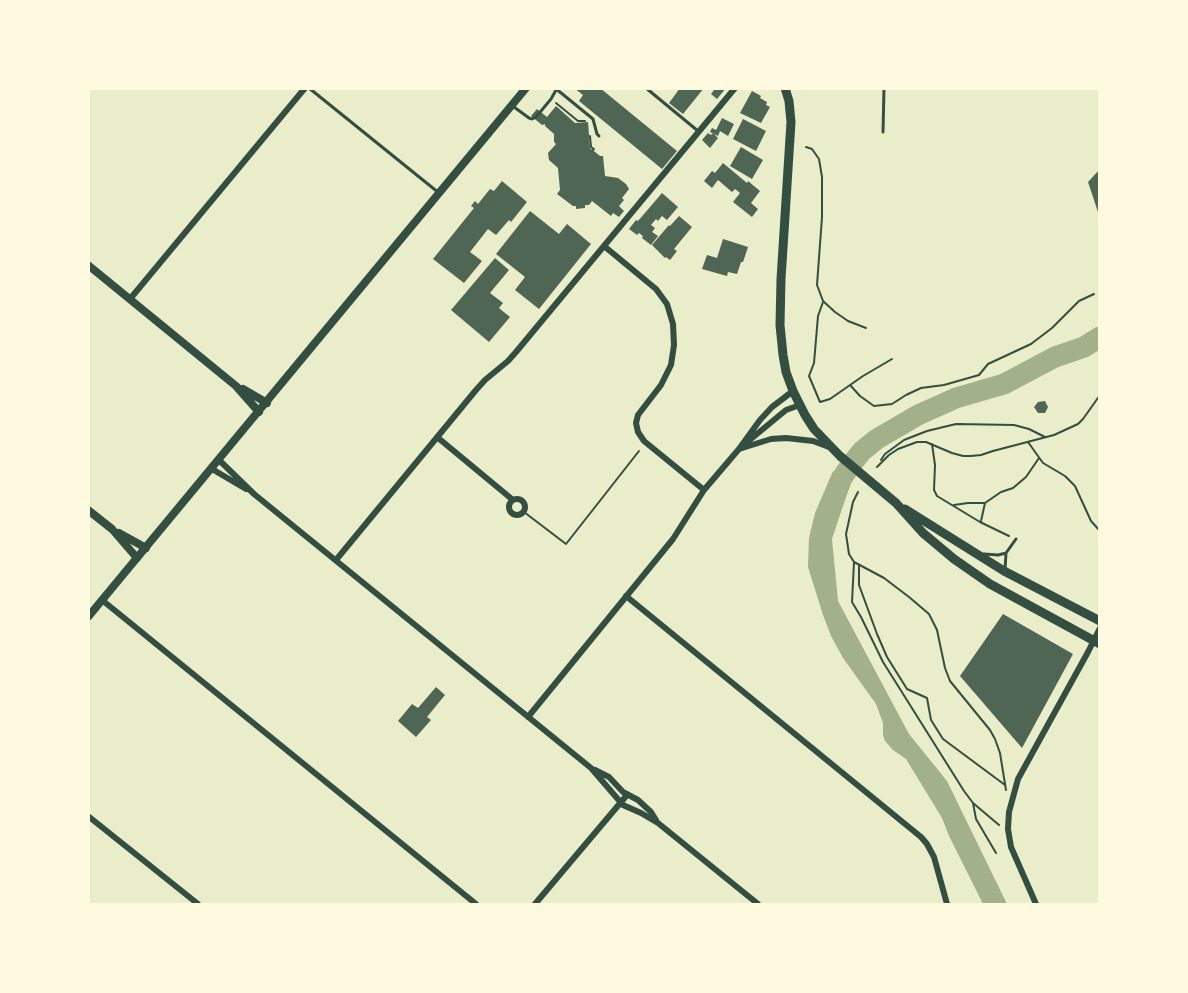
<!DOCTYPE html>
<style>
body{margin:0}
#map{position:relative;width:1188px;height:993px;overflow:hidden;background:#e9edc9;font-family:"Space Grotesk",sans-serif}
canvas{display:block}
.frame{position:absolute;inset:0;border:90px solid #fefae0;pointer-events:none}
</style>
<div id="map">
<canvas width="1188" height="993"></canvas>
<div class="frame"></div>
</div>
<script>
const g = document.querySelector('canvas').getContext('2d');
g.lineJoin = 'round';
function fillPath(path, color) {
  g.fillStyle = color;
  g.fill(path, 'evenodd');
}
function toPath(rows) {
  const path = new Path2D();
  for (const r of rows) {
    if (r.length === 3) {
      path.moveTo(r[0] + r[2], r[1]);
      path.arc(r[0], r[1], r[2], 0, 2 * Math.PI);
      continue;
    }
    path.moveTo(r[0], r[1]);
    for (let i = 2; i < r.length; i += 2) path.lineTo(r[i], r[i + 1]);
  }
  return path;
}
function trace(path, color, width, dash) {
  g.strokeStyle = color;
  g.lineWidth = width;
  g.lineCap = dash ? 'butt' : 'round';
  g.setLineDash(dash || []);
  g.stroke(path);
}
fillPath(toPath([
 [833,471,850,485,832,539,838,601,909,734,947,781,1007,904,983,904,949,836,942,818,906,759,893,750,885,741,883,735,883,723,876,704,843,658,831,636,823,615,808,567,809,538,815,513]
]), '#a3b18a');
trace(toPath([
 [832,504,842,478,850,466,862,451,877,439,918,415,956,398,1004,384,1055,357,1084,347,1100,337]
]), '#a3b18a', 21);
fillPath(toPath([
 [574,88,600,88,677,151,662,169,579,101,583,95],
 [680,88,704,88,683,114,669,103],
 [712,88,726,88,717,99,711,94,714,90],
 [752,91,761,96,760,98,767,102,766,105,770,107,761,123,740,113],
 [556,106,575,123,588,122,590,148,600,156,603,156,605,176,618,178,626,184,629,189,622,198,624,200,619,206,624,211,619,217,613,213,611,216,592,201,589,205,585,205,585,208,576,209,576,206,573,206,557,194,560,190,558,168,549,160,548,153,556,144,554,142,554,134,545,126,545,124,542,125,531,116,537,109,547,117],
 [722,118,734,124,728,136,720,131,718,136,710,132,712,128,716,130],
 [743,119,766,131,756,151,733,139],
 [708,133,711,135,713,133,718,138,710,148,702,140],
 [741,147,763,160,752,179,730,166],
 [723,163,747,183,748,181,760,191,751,203,758,209,752,217,733,202,740,193,735,189,732,192,718,180,712,188,704,181,712,171,715,173],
 [1100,169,1100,215,1099,215,1088,182],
 [502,181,527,202,511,222,509,220,496,235,488,229,470,252,482,261,464,283,433,259,474,208,471,206,475,201,478,204,490,189,494,191],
 [662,193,678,207,667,220,662,216,658,221,656,219,651,225,655,228,652,232,658,236,651,245,642,238,643,236,639,233,637,235,629,229,636,220,638,221],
 [530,211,559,234,567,224,591,244,539,309,515,290,525,277,496,254],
 [679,216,692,227,674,249,677,251,670,260,666,257,665,258,652,245,669,225,670,226],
 [723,239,748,247,743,262,741,262,737,274,728,272,727,276,702,269,707,255,717,258],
 [495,258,509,270,490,293,503,303,499,308,510,317,489,342,451,310],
 [1045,401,1048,407,1045,413,1038,413,1034,407,1038,402],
 [1003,614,1073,654,1022,748,960,676],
 [436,687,445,695,427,717,431,720,416,737,398,721,412,704,418,708]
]), '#4f6655');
trace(toPath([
 [556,103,578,121,585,121],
 [590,136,591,147,594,149,593,150],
 [806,147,812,149,819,159,822,177,822,217,817,285,823,301,835,312,848,321,866,328],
 [823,302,818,316,814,363,809,376,820,402,830,399,863,376,892,359],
 [850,385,860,396,874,406,892,404,906,395,921,388,944,385,979,375,988,364,1031,344,1052,328,1079,301,1094,294],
 [1028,442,1043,463,1065,476,1075,486,1091,521,1100,531],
 [932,444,935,465,934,490,937,496,980,522,1009,536],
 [881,460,885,454,904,440,927,431,956,424,1014,425,1029,429,1045,437],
 [877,467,889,455,898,449,917,442,926,442,952,453,963,456,971,456,981,455,993,451,1054,435,1078,424,1083,419,1100,395],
 [858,492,853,502,846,534,849,554,854,562,884,578,909,597,929,614,937,630,945,668,950,681,990,730,995,739,1000,753,1006,790],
 [954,505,968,503,985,503,1001,492,1013,488,1026,477,1039,458],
 [524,512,566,544,639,451],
 [981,521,985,503],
 [854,562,852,602,861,617,883,662,964,791,973,803,999,825],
 [859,566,859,585,877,634,887,657,907,689,927,698,931,720,943,739,1005,785],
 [973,803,976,819,996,853]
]), '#344e41', 2);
trace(toPath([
 [309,88,439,193],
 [555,88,593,119,597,134,599,136],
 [646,88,698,131],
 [514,107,529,118,532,119,536,117,551,99,556,90],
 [883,132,884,88],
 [984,554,998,555,1006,553],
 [1005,570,1006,553,1016,539]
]), '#344e41', 3);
trace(toPath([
 [604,246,656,289,667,304,673,324,674,345,671,365,661,385,638,415,636,423,638,432,644,441,704,490],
 [130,299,305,88],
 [437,437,513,500],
 [746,443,786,410,800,405],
 [739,449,771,439,786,438,813,441,829,447],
 [219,460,254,494,591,768,623,805,641,813,658,823,758,904],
 [212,469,246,489],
 [517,507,8],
 [336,560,476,390,485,380,508,361,516,352,735,88],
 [626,596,921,837,927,844,934,857,947,904],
 [102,600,476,904],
 [528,717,673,539,704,490,739,449,760,420,772,407,793,391],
 [595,770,609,777,623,792,638,800,651,812,656,820],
 [88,816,198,904],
 [535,904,627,795],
 [1036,904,1011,847,1008,829,1009,812,1018,779,1088,652,1100,628]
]), '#344e41', 6);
trace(toPath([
 [88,265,236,386,259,412],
 [243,389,267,403],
 [88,510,112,529,137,558],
 [119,533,146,548]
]), '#344e41', 8);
trace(toPath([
 [88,617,526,88]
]), '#344e41', 8);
trace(toPath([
 [785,88,789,101,791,122,781,279,780,325,783,355,786,372,793,391,805,415,814,429,840,456,896,503,923,533,954,559,990,584,1100,644],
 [905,509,1004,571,1100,621]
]), '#344e41', 9);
</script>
